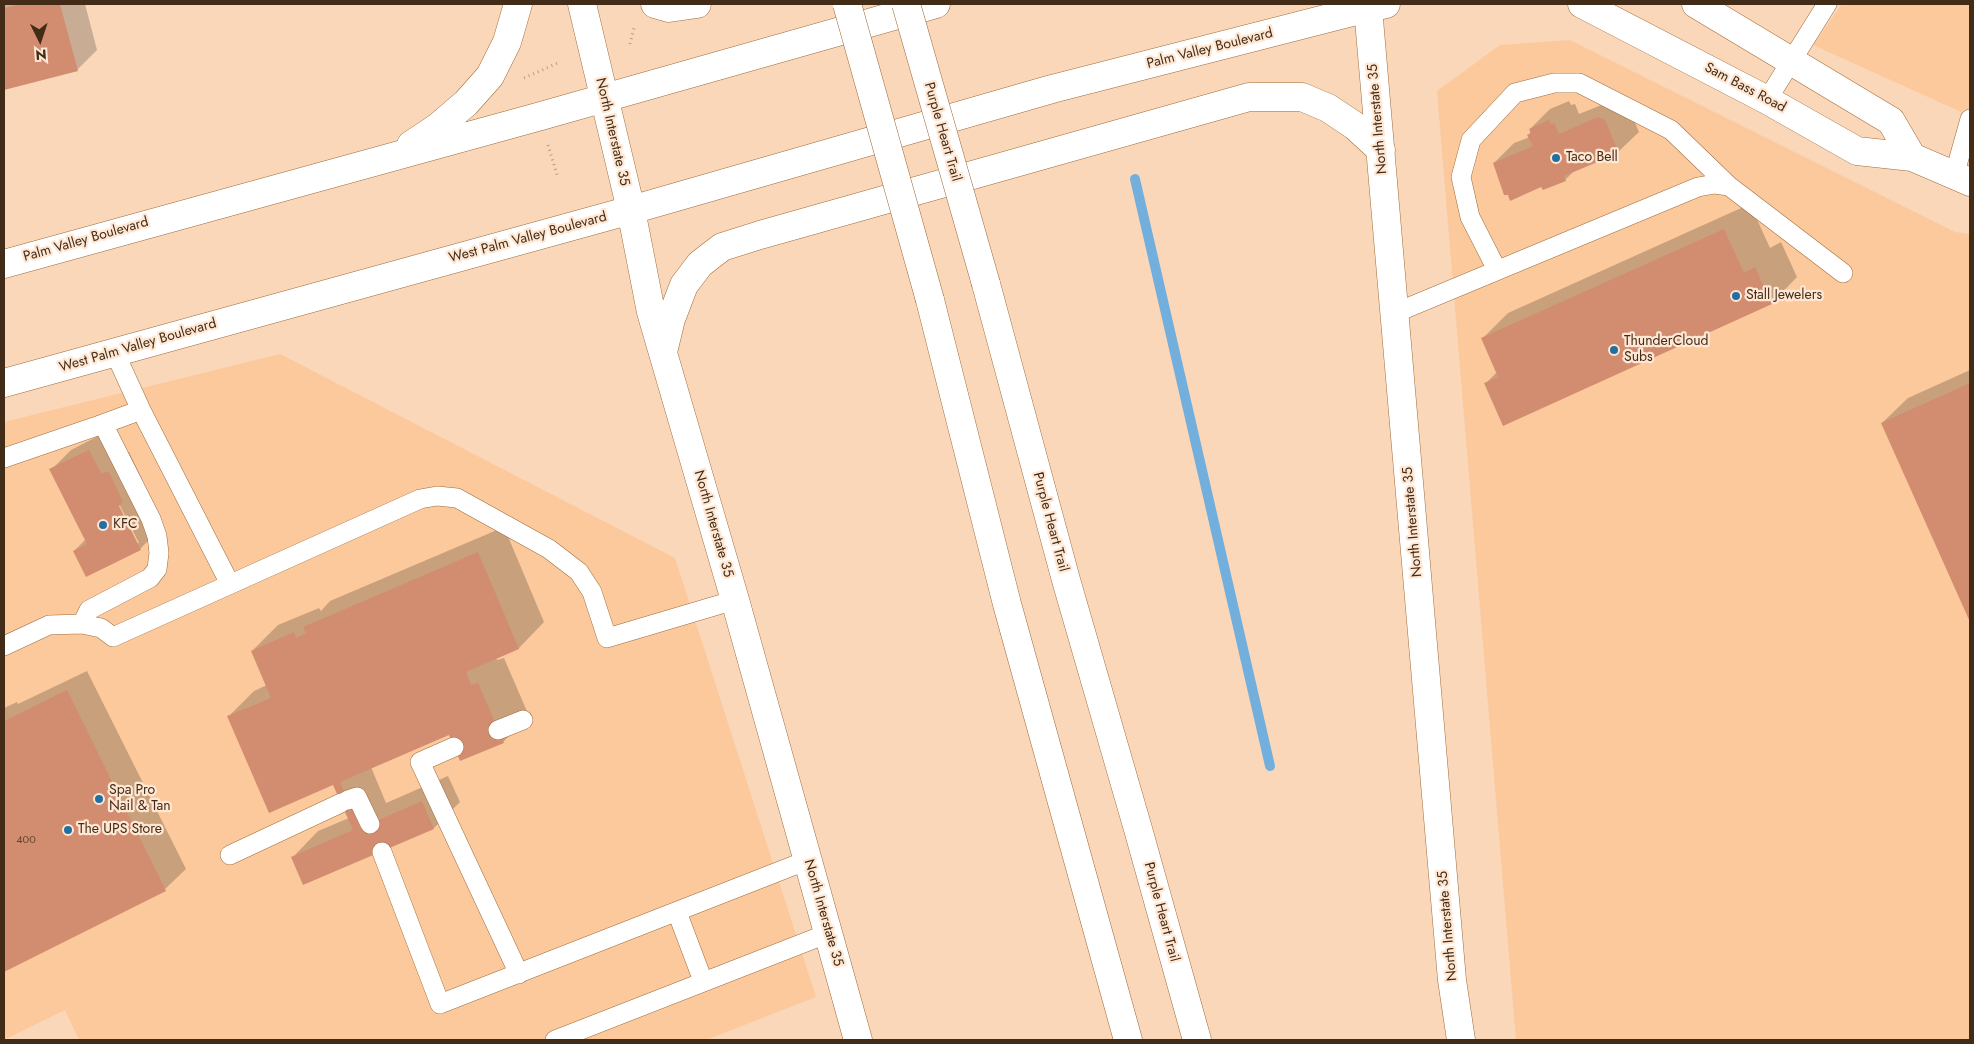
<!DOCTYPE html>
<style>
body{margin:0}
#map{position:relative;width:1974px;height:1044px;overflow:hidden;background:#fad7b9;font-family:Jost,sans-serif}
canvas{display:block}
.frame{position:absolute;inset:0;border:5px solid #422c17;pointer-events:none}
.north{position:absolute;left:15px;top:15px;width:50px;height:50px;-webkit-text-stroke:4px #ffe7d3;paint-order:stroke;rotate:176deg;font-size:14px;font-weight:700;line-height:20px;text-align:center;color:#422c17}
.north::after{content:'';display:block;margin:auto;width:18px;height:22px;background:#422c17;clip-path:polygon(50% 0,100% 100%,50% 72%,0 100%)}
</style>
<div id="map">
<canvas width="1974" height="1044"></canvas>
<div class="frame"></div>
<div class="north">N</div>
</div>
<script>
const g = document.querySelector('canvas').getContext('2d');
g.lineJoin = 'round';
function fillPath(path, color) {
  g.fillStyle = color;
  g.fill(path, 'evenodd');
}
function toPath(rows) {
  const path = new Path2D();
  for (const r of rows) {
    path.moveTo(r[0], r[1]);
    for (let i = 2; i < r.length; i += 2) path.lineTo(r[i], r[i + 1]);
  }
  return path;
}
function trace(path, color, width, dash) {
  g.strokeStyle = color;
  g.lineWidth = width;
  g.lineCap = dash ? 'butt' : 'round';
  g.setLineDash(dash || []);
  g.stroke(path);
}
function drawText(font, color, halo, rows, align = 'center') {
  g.font = font + ' Jost,sans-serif';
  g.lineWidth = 4.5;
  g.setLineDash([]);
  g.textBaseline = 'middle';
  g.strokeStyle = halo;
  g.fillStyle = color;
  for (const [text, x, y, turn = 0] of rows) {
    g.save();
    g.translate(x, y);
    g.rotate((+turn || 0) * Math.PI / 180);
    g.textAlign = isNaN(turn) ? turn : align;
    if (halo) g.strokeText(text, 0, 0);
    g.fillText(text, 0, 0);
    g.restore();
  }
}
fillPath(toPath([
 [1842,4,1970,4,1970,116,1813,45],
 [1570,40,1955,232,1970,234,1970,1040,1516,1040,1437,91,1500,45],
 [280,354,675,558,816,997,706,1040,79,1040,65,1010,4,1040,4,422]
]), '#fcc99c');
fillPath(toPath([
 [4,4,85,4,97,50,77,70,4,89],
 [1619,98,1625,100,1639,132,1618,152,1574,171,1565,180,1542,186,1494,163,1514,143,1530,137,1530,129,1550,109,1569,101,1571,105,1575,104,1579,114],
 [1750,204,1770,248,1781,242,1797,277,1772,303,1486,383,1497,372,1482,339,1508,313],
 [1970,370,1970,619,1882,423,1908,398],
 [110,430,121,454,129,452,143,481,138,485,160,529,140,549,74,551,86,539,51,470,71,450],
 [117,500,139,543,136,543,115,501],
 [504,527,544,622,519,648,496,657,497,660,504,658,529,716,503,742,450,733,371,767,386,803,448,776,460,802,434,828,304,884,293,857,318,831,349,818,334,783,229,716,254,691,267,685,252,651,278,625,319,608,321,611,330,601],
 [87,671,186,869,165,889,4,971,4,708,17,702,18,704]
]), '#0003');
trace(toPath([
 [1135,179,1270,766]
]), '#73afdd', 10);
fillPath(toPath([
 [20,4,60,4,78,71,4,90,4,8],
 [1598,117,1605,120,1619,153,1564,176,1566,181,1543,190,1541,187,1510,201,1508,195,1504,195,1493,163,1533,146,1527,135,1531,133,1529,129,1549,120,1551,125,1554,123,1559,134],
 [1724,229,1744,273,1755,267,1772,304,1503,426,1484,383,1498,377,1481,338],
 [1970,383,1970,622,1881,423],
 [89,450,101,473,109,472,123,502,119,506,141,550,86,577,73,551,87,544,49,469],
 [478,552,519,649,466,672,471,685,478,683,504,743,460,761,449,735,340,782,360,828,422,801,434,829,303,885,291,857,353,830,333,785,269,813,227,716,271,698,251,651,294,632,296,638,306,633,303,627],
 [67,690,166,891,4,972,4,721]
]), '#d28d71');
const lane = toPath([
 [1767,100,1827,4],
 [1954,176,1970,119],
 [1497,270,1470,217,1461,177,1471,140,1515,93,1554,83,1579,83,1671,130,1729,186],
 [1395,313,1698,187,1715,184,1729,186,1843,273],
 [115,353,141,410,230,584],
 [103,424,141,410],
 [4,458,103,424,151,519,157,536,159,553,157,569,150,578,89,610,82,624],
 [4,646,49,625,82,624,101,628,113,637,420,499,437,496,457,498,549,549,579,572,592,592,607,638,735,600],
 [498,730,523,720],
 [454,747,420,762,519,974],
 [348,800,357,797,370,824],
 [382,852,440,1004,808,860],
 [230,855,341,803],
 [677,912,703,981],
 [555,1040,829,933]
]);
const secondary = toPath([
 [582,4,631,210,651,312,735,600,858,1040],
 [655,4,669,8,697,4],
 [1386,4,1368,8,1452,980,1461,1040],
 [1582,4,1767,100,1857,151,1912,157,1970,182],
 [1696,4,1891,121,1912,157],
 [663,352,671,319,684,285,700,264,722,247,760,235,1249,97,1302,97,1328,108,1355,126,1381,150]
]);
const highway = toPath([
 [411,145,438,127,466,103,490,76,507,42,518,4],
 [4,264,541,116,936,4],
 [986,284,1066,580,1138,829,1197,1040],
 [930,300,1007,604,1128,1040],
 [4,383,631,210,1052,89,1368,8,1367,4]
]);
trace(lane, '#a06c3a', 20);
trace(secondary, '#a06c3a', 29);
trace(highway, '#a06c3a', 29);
trace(toPath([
 [630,44,634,28],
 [524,78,558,63],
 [548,145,558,178]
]), '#b89a7f', 3, [1, 4]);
trace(lane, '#fff', 19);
trace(secondary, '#fff', 28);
trace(highway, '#fff', 28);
const highwayBridge = toPath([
 [847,4,930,300],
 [906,4,986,284]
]);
trace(highwayBridge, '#a06c3a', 29, []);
trace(highwayBridge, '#fff', 28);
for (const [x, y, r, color] of [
 [1556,158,5,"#246fa2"],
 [1736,296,5,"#246fa2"],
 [1614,350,5,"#246fa2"],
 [103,525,5,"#246fa2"],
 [99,799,5,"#246fa2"],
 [68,830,5,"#246fa2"]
]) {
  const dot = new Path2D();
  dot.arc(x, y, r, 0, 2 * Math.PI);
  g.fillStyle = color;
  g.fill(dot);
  trace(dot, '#ffe7d3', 2);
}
drawText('11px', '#66442e', null, [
 ["400",26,840]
]);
drawText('14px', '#422c17', '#ffe7d3', [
 ["Palm Valley Boulevard",1210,49,-14],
 ["Sam Bass Road",1745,88,28],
 ["North Interstate 35",1378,119,-95],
 ["North Interstate 35",612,132,77],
 ["Purple Heart Trail",942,132,74],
 ["West Palm Valley Boulevard",528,238,-15],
 ["Palm Valley Boulevard",86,240,-16],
 ["West Palm Valley Boulevard",138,346,-16],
 ["Purple Heart Trail",1050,522,75],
 ["North Interstate 35",1413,522,-95],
 ["North Interstate 35",713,524,74],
 ["Purple Heart Trail",1161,912,75],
 ["North Interstate 35",823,913,74],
 ["North Interstate 35",1448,926,-95]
]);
drawText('14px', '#422c17', '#ffe7d3', [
 ["Taco Bell",1566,158],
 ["Stall Jewelers",1746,296],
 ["ThunderCloud",1624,342],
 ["Subs",1624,358],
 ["KFC",113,525],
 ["Spa Pro",109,791],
 ["Nail & Tan",109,807],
 ["The UPS Store",78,830]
], 'left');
</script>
